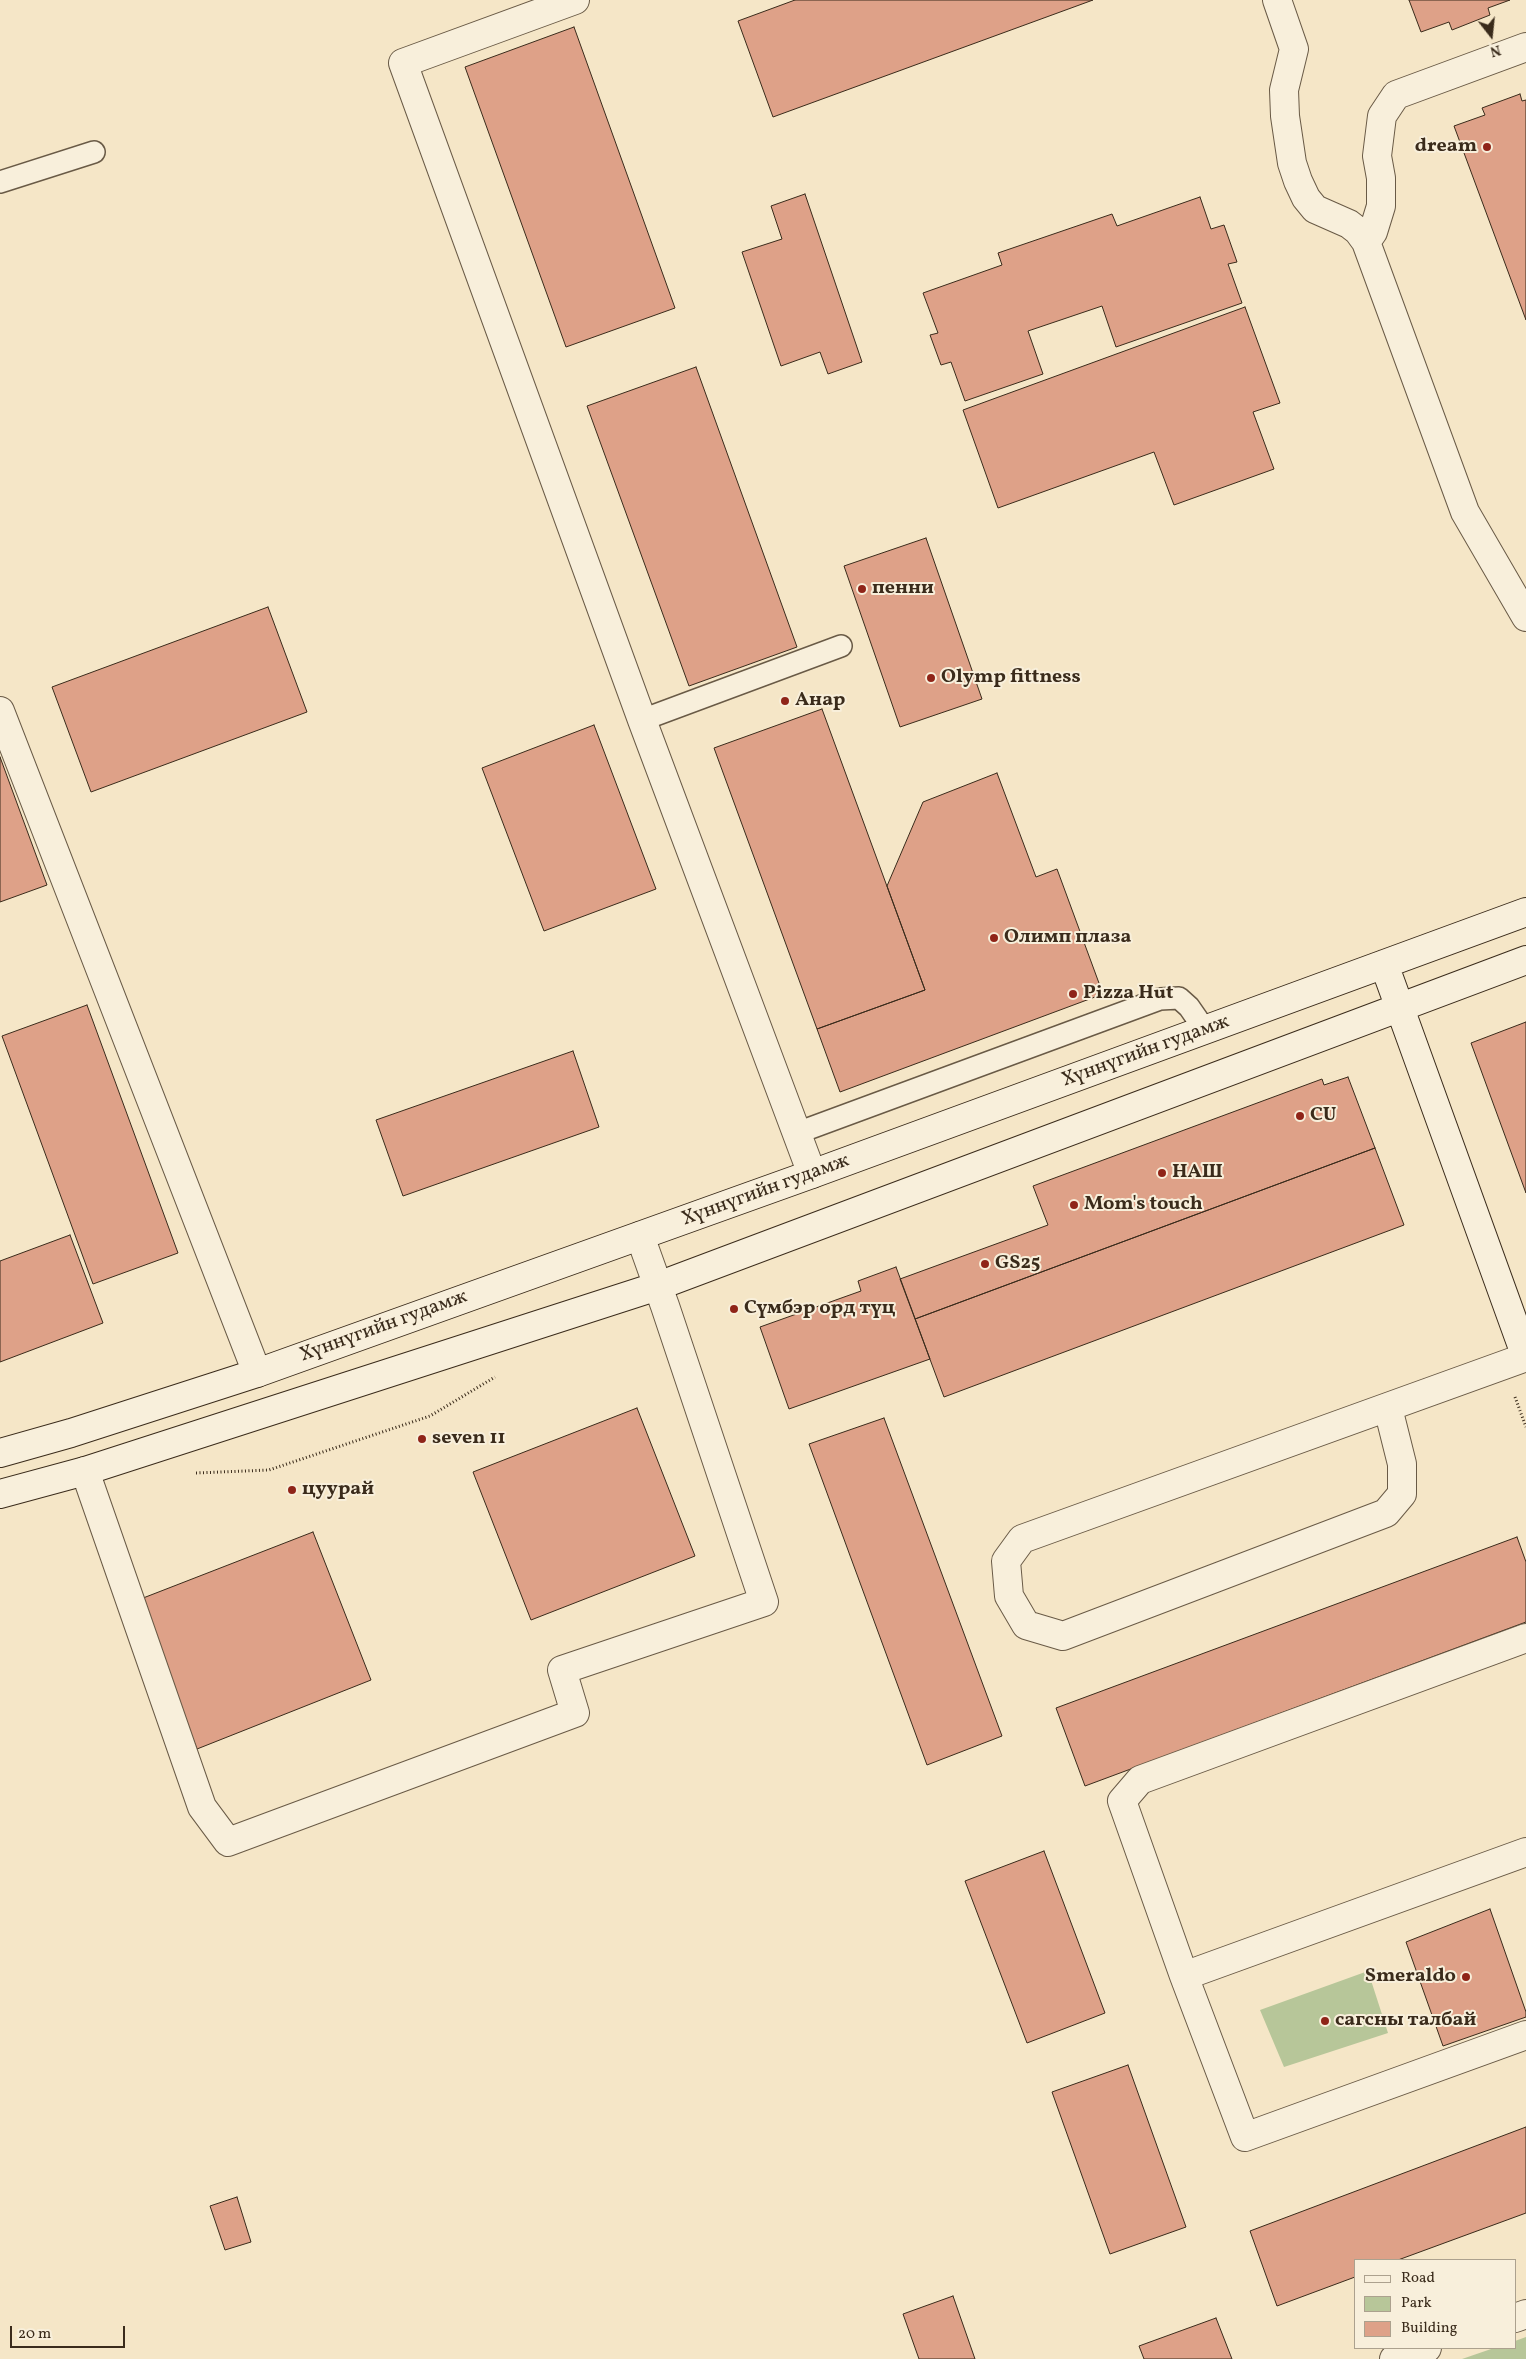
<!DOCTYPE html>
<meta charset="utf-8">
<style>
body{margin:0}
#map{position:relative;width:1526px;height:2359px;overflow:hidden;background:#f5e6c7;font-family:Vollkorn,serif}
canvas{display:block}
.legend{position:absolute;left:1354px;top:2259px;width:162px;height:90px;box-sizing:border-box;background:#f8efdb;border:1px solid #aca18e;margin:0;padding:6px 9px;list-style:none;font-size:15px;color:#3a2b1b}
.legend li{display:flex;align-items:center;gap:10px;height:25px}
.legend b{width:25px;border:1px solid #aca18e}
.north{position:absolute;left:1466px;top:10px;width:50px;height:50px;-webkit-text-stroke:4px #f8efdb;paint-order:stroke;rotate:164deg;font-size:14px;font-weight:700;line-height:20px;text-align:center;color:#3a2b1b}
.north::after{content:'';display:block;margin:auto;width:18px;height:22px;background:#3a2b1b;clip-path:polygon(50% 0,100% 100%,50% 72%,0 100%)}
.scale{position:absolute;left:10px;top:2326px;width:115px;height:22px;box-sizing:border-box;border:2px solid #3a2b1b;border-top:0;padding-left:6px;font-size:15px;line-height:18px;white-space:nowrap;color:#3a2b1b;-webkit-text-stroke:4px #f8efdb;paint-order:stroke}
</style>
<div id="map">
<canvas width="1526" height="2359"></canvas>
<ul class="legend">
<li><b style="height:6px;background:#f8efdb"></b>Road</li>
<li><b style="height:14px;background:#b7c699"></b>Park</li>
<li><b style="height:14px;background:#dea188"></b>Building</li>
</ul>
<div class="north">N</div>
<div class="scale">20 m</div>
</div>
<script>
const g = document.querySelector('canvas').getContext('2d');
g.lineJoin = 'round';
function fillPath(path, color) {
  g.fillStyle = color;
  g.fill(path, 'evenodd');
}
function toPath(rows) {
  const path = new Path2D();
  for (const r of rows) {
    path.moveTo(r[0], r[1]);
    for (let i = 2; i < r.length; i += 2) path.lineTo(r[i], r[i + 1]);
  }
  return path;
}
function trace(path, color, width, dash) {
  g.strokeStyle = color;
  g.lineWidth = width;
  g.lineCap = dash ? 'butt' : 'round';
  g.setLineDash(dash || []);
  g.stroke(path);
}
function drawText(font, color, halo, rows, align = 'center') {
  g.font = font + ' Vollkorn,serif';
  g.lineWidth = 4;
  g.setLineDash([]);
  g.textBaseline = 'middle';
  g.strokeStyle = halo;
  g.fillStyle = color;
  for (const [text, x, y, turn = 0] of rows) {
    g.save();
    g.translate(x, y);
    g.rotate((+turn || 0) * Math.PI / 180);
    g.textAlign = isNaN(turn) ? turn : align;
    if (halo) g.strokeText(text, 0, 0);
    g.fillText(text, 0, 0);
    g.restore();
  }
}
fillPath(toPath([
 [1368,1971,1388,2033,1284,2067,1260,2010],
 [1526,2337,1526,2359,1462,2359,1494,2348,1515,2348,1515,2341]
]), '#b7c699');
const building = toPath([
 [795,0,1093,0,773,117,738,21,795,0],
 [1409,0,1510,0,1488,8,1490,15,1452,30,1449,22,1421,32,1409,0],
 [574,27,675,308,566,347,465,67,574,27],
 [1520,94,1522,101,1526,100,1526,320,1454,126,1485,115,1482,108,1520,94],
 [805,194,862,362,828,374,820,352,781,366,742,252,782,239,771,206,805,194],
 [1200,197,1211,229,1224,225,1237,262,1228,264,1242,303,1116,347,1102,306,1028,331,1043,374,965,401,951,362,941,365,930,335,938,333,923,293,1002,265,998,253,1112,214,1117,226,1200,197],
 [1245,307,1280,403,1253,412,1274,469,1174,505,1154,452,998,508,963,410,1245,307],
 [696,367,797,647,689,686,587,406,696,367],
 [926,538,982,699,900,727,844,566,926,538],
 [268,607,307,712,91,792,52,687,268,607],
 [822,709,925,990,817,1029,714,748,822,709],
 [594,725,656,889,544,931,482,768,594,725],
 [0,757,47,885,0,902,0,757],
 [997,773,1036,877,1057,869,1103,994,840,1092,817,1029,925,990,887,886,923,802,997,773],
 [87,1005,178,1253,93,1284,2,1036,87,1005],
 [1526,1022,1526,1193,1471,1043,1526,1022],
 [573,1051,599,1127,403,1196,376,1120,573,1051],
 [1348,1077,1375,1148,915,1319,900,1279,1048,1225,1033,1186,1322,1079,1324,1085,1348,1077],
 [1375,1148,1404,1225,944,1397,915,1319,1375,1148],
 [70,1235,103,1323,0,1362,0,1261,70,1235],
 [896,1267,930,1359,789,1409,760,1327,861,1291,858,1281,896,1267],
 [637,1408,695,1556,531,1620,473,1472,637,1408],
 [884,1418,1002,1736,927,1765,809,1444,884,1418],
 [313,1532,371,1680,197,1749,138,1600,313,1532],
 [1517,1537,1526,1562,1526,1622,1085,1786,1056,1708,1517,1537],
 [1044,1851,1105,2013,1027,2043,965,1881,1044,1851],
 [1490,1909,1526,2012,1526,2017,1443,2046,1406,1942,1490,1909],
 [1128,2065,1186,2227,1110,2254,1052,2092,1128,2065],
 [1526,2127,1526,2213,1398,2260,1355,2260,1355,2277,1277,2306,1250,2231,1526,2127],
 [237,2197,251,2242,225,2250,210,2206,237,2197],
 [953,2296,975,2359,919,2359,903,2314,953,2296],
 [1216,2318,1232,2359,1144,2359,1139,2346,1216,2318]
]);
fillPath(building, '#dea188');
trace(building, '#3a2b1b', 1);
const lane = toPath([
 [0,182,94,152],
 [642,720,841,646],
 [797,1133,1160,999,1179,998,1189,1007,1205,1030]
]);
const street = toPath([
 [575,0,403,63,642,720,812,1174],
 [1277,0,1294,49,1284,90,1285,116,1292,163,1298,181,1306,198,1315,209,1349,224,1358,231,1366,242,1465,512,1526,617],
 [1366,242,1373,232,1381,206,1381,178,1377,156,1382,116,1396,95,1526,47],
 [0,711,257,1373],
 [1388,1408,1402,1464,1402,1494,1386,1513,1063,1636,1026,1625,1009,1596,1006,1561,1022,1539,1526,1357],
 [85,1471,202,1807,228,1842,575,1713,562,1670,764,1602,665,1306,640,1236],
 [1526,1852,1184,1976,1245,2137,1526,2035],
 [1184,1976,1122,1801,1140,1780,1526,1638],
 [1515,2318,1526,2314],
 [1394,2359,1427,2348]
]);
const secondary = toPath([
 [1384,964,1526,1357],
 [0,1453,71,1433,257,1373,812,1174,1526,912],
 [0,1494,85,1471,658,1286,1526,960]
]);
trace(lane, '#695a46', 24);
trace(street, '#695a46', 30);
trace(secondary, '#3a2b1b', 30);
trace(toPath([
 [1515,1397,1526,1427],
 [196,1473,269,1470,430,1416,495,1377]
]), '#3a2b1b', 3, [1, 2.5]);
trace(lane, '#f8efdb', 21);
trace(street, '#f8efdb', 28);
trace(secondary, '#f8efdb', 28);
for (const [x, y, r, color] of [
 [1487,147,5,"#8f2418"],
 [862,589,5,"#8f2418"],
 [931,678,5,"#8f2418"],
 [785,701,5,"#8f2418"],
 [994,938,5,"#8f2418"],
 [1073,994,5,"#8f2418"],
 [1300,1116,5,"#8f2418"],
 [1162,1173,5,"#8f2418"],
 [1074,1205,5,"#8f2418"],
 [985,1264,5,"#8f2418"],
 [734,1309,5,"#8f2418"],
 [422,1439,5,"#8f2418"],
 [292,1490,5,"#8f2418"],
 [1466,1977,5,"#8f2418"],
 [1325,2021,5,"#8f2418"]
]) {
  const dot = new Path2D();
  dot.arc(x, y, r, 0, 2 * Math.PI);
  g.fillStyle = color;
  g.fill(dot);
  trace(dot, '#f8efdb', 2);
}
drawText('bold 20px', '#3a2b1b', '#f8efdb', [
 ["dream",1477,147,"right"],
 ["пенни",872,589],
 ["Olymp fittness",941,678],
 ["Анар",795,701],
 ["Олимп плаза",1004,938],
 ["Pizza Hut",1083,994],
 ["CU",1310,1116],
 ["НАШ",1172,1173],
 ["Mom's touch",1084,1205],
 ["GS25",995,1264],
 ["Сүмбэр орд түц",744,1309],
 ["seven 11",432,1439],
 ["цуурай",302,1490],
 ["Smeraldo",1456,1977,"right"],
 ["сагсны талбай",1335,2021]
], 'left');
drawText('20px', '#3a2b1b', '#f8efdb', [
 ["Хүннүгийн гудамж",1146,1052,-20],
 ["Хүннүгийн гудамж",766,1191,-20],
 ["Хүннүгийн гудамж",384,1327,-20]
]);
</script>
